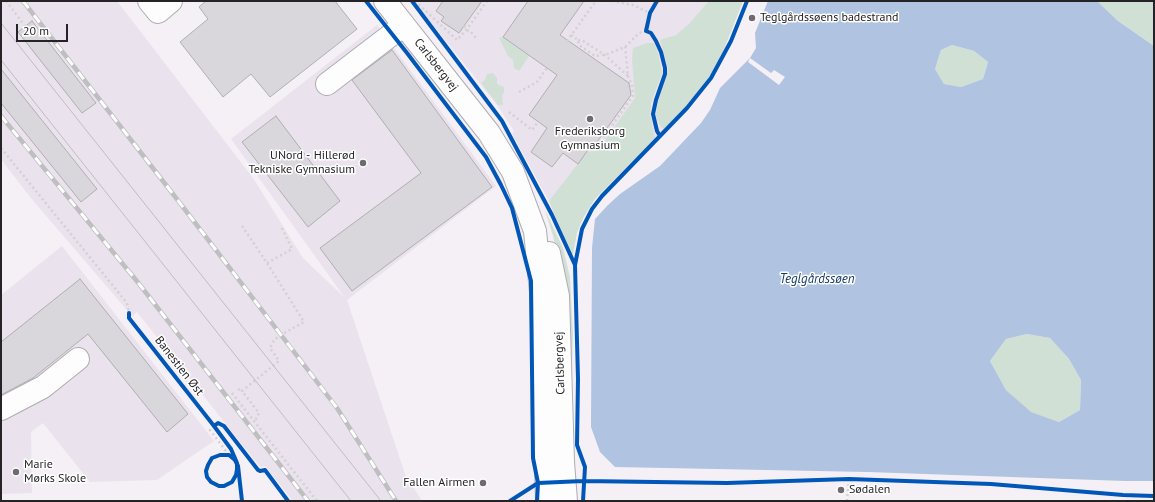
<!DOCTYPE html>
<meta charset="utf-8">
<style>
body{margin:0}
#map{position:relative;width:1155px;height:502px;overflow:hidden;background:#f4f0f6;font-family:"PT Sans",sans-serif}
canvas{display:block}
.frame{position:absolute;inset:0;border:2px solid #252326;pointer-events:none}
.scale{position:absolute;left:16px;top:24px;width:52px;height:18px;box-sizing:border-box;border:2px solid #252326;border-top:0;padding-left:5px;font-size:12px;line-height:14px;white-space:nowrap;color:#252326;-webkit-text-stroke:3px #fff;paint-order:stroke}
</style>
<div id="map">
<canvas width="1155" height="502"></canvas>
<div class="frame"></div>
<div class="scale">20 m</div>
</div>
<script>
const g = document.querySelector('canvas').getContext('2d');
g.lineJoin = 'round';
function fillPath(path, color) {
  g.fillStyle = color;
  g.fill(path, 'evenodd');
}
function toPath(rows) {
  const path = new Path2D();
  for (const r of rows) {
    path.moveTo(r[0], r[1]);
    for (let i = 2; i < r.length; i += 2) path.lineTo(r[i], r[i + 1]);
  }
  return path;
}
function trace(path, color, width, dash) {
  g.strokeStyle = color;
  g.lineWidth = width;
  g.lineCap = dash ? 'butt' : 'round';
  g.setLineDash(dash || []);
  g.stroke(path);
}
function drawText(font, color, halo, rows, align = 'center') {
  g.font = font + ' "PT Sans",sans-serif';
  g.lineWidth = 3;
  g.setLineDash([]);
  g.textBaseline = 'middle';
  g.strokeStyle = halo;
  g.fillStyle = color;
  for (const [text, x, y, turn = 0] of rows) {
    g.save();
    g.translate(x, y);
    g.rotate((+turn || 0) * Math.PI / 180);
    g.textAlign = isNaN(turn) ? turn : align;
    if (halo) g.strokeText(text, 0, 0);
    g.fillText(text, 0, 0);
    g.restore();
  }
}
fillPath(toPath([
 [1,1,117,1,253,178,303,258,345,298,231,139,377,25,496,186,347,300,405,474,422,501,293,501,265,466,260,467,137,312,132,316,30,197,1,159],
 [414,1,743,1,721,57,711,74,694,97,681,112,617,177,561,229,549,201,512,134,514,131,497,105],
 [62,246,214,441,157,480,90,482,43,423,31,432,32,493,1,494,1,295]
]), '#eae2ed');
fillPath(toPath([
 [709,1,743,1,723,51,711,74,694,97,664,129,661,127,656,116,657,106,668,68,660,40,676,35,689,24],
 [1097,1,1154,1,1154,46,1118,21],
 [503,37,529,56,519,71,514,68,513,60,508,56,499,38],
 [647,43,654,43,658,53,662,73,651,103,650,114,655,138,595,199,583,218,577,233,573,254,570,255,549,201,587,152,598,150,635,98,632,59,633,48],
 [952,45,974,51,988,62,983,79,961,87,944,84,935,69,941,50],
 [493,73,497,78,497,84,504,87,504,93,502,95,503,105,498,105,481,83,485,80,487,74],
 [545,210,563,248,570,277,573,334,572,367,569,360,564,284,553,236],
 [1027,334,1050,338,1069,359,1081,380,1080,410,1059,422,1030,412,1006,390,990,361,1006,339]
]), '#d1e0d5');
fillPath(toPath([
 [768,1,1097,1,1118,21,1154,46,1154,481,1125,481,868,472,615,467,600,452,591,427,592,248,595,219,608,205,620,194,660,166,701,123,710,110,720,88,750,58,756,48,755,33],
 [952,45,974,51,988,62,983,79,961,87,944,84,935,69,941,50],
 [1027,334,1050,338,1069,359,1081,380,1080,410,1059,422,1031,412,1006,390,990,361,1006,339]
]), '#b0c3e0');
fillPath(toPath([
 [750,58,771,73,774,70,785,77,779,85,748,62]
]), '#f4f0f6');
const building = toPath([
 [206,1,335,1,357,29,270,97,251,74,223,97,180,42,208,19,199,7,206,1],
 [443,1,482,1,459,33,441,21,444,17,436,11,443,1],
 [528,1,584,1,560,35,629,83,631,95,594,146,590,147,578,164,563,153,552,167,531,152,547,128,529,115,557,75,503,37,528,1],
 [32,21,96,103,82,113,18,32,32,21],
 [392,50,492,187,352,291,320,248,421,173,352,80,392,50],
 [1,69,97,189,81,202,1,103,1,69],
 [276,116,340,201,308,227,242,142,276,116],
 [80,279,188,414,167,432,88,334,33,378,1,395,1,342,80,279]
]);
fillPath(building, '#dad7dc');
trace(building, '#b1aeb2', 1);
const minor = toPath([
 [149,1,158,12,171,1],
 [385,1,489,133,513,172,535,231,541,292,547,501],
 [327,84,404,25],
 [549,253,558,296,563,462,566,501],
 [1,409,43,387,78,359]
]);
trace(minor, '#afacb0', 24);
trace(toPath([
 [6,1,25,26],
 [415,1,457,40,467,29,487,1],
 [612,1,633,5,650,13],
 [464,26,469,32,471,32,477,39],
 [571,35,578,40,579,45,595,56,605,55,625,47,639,33,646,31],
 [578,40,583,41,605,55,628,76,625,47],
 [567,41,596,1],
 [519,92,537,82,547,68],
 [509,112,532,130,538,122],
 [1,148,127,303,129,313],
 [589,149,596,148,633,96,632,85,628,76],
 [242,226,267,263,304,322,281,335,274,340,270,348,279,361,242,391,259,413,255,421],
 [267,263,292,249,282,228],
 [238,389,242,391],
 [232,393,317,501],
 [214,426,210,430,229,455],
 [847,501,849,479]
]), '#d2d1d3', 2.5, [2, 3]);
trace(minor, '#fdfdfe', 22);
trace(toPath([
 [1,23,381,501],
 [1,60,351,501]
]), '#bfbec0', 1);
const rail = toPath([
 [23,1,173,194,337,408,396,501],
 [1,116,136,280,308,501]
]);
trace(rail, '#bfbec0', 4.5);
trace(rail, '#fff', 3, [9]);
trace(toPath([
 [366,1,407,53,486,157,501,185,512,208,531,281,533,458,538,483,510,501],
 [412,1,502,121,552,215,575,265],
 [657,1,650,13,646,31,651,33,656,41,661,52,665,68,665,74,656,100,653,114,657,131,660,136],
 [129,313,129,318,214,426,231,449,237,463,237,469,236,475,232,482,224,486,219,486,211,482,207,477,206,471,208,465,212,458,220,455,229,455,235,460,238,466,242,501],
 [214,426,218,423,224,426,258,470,260,471,265,470,288,501],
 [537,501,538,483,583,481,727,483,849,479,991,484,1123,495,1154,496],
 [583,501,585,467,577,445,578,379,575,265,582,229,592,209,602,196,660,136,687,108,711,78,731,41,747,1]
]), '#0057b8', 4);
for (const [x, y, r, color] of [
 [752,18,4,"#6d6b6f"],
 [590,119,4,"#6d6b6f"],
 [363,163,4,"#6d6b6f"],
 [16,472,4,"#6d6b6f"],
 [483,483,4,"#6d6b6f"],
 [841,490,4,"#6d6b6f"]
]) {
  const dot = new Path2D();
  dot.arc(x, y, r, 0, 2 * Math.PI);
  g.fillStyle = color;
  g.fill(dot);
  trace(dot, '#fff', 1.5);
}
drawText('12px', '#252326', '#fff', [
 ["Teglgårdssøens badestrand",760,18],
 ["Frederiksborg",590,132,"center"],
 ["Gymnasium",590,146,"center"],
 ["UNord - Hillerød",355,156,"right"],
 ["Tekniske Gymnasium",355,170,"right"],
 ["Marie",24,465],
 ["Mørks Skole",24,479],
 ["Fallen Airmen",475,483,"right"],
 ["Sødalen",849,490]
], 'left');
drawText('12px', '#252326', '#fff', [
 ["Carlsbergvej",436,65,52],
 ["Carlsbergvej",560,363,-92],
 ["Banestien Øst",179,366,52]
]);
drawText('italic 13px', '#153c6b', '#fff', [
 ["Teglgårdssøen",817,279]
]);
</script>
